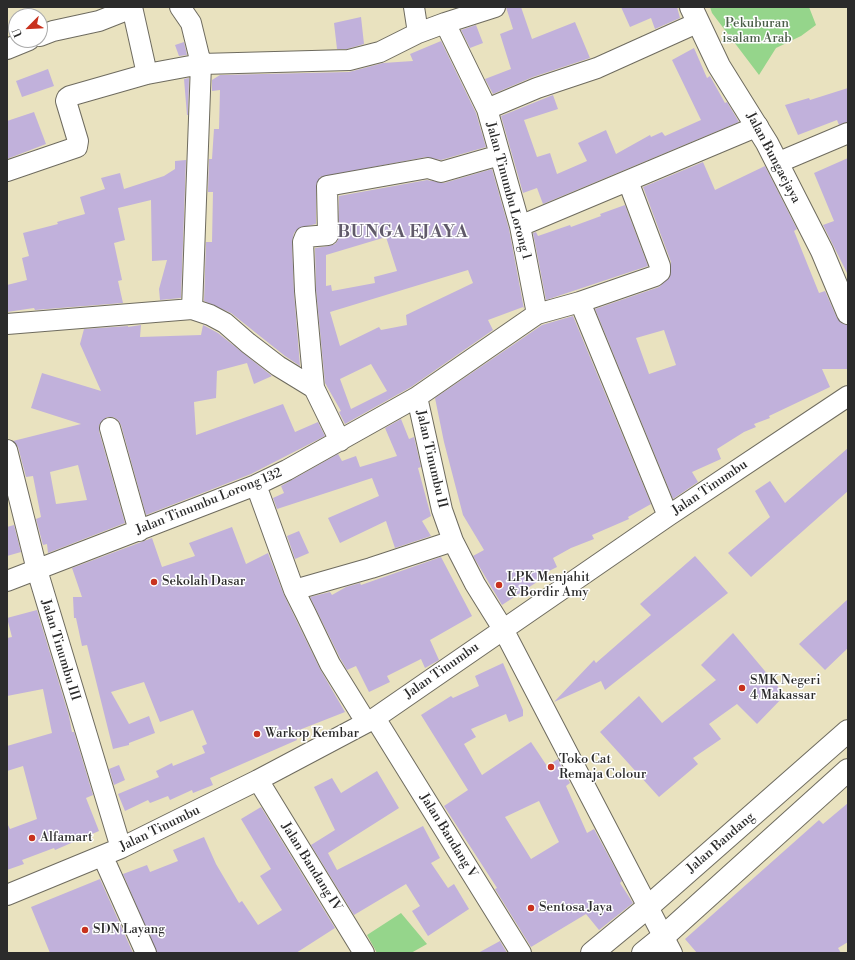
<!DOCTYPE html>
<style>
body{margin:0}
#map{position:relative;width:855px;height:960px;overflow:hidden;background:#e9e2bf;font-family:"Libre Bodoni",serif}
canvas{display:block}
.frame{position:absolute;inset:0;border:8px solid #2b2b2b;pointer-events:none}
.north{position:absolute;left:8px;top:8px;width:40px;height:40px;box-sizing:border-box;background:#fff;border:1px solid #aaa;border-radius:50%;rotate:246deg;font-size:11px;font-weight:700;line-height:16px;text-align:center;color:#2b2b2b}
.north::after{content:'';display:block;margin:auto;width:14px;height:18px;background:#c8321e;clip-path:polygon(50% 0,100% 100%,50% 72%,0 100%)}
</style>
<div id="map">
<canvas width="855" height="960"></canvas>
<div class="frame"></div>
<div class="north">U</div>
</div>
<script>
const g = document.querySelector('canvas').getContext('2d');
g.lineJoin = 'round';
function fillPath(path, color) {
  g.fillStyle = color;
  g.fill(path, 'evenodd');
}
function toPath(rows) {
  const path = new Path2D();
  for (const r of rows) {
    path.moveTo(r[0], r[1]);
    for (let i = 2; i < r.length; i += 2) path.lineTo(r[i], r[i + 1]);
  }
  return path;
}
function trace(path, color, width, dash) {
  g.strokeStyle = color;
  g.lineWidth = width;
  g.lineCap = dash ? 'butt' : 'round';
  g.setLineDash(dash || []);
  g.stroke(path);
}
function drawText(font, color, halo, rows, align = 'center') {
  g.font = font + ' "Libre Bodoni",serif';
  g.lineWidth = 3;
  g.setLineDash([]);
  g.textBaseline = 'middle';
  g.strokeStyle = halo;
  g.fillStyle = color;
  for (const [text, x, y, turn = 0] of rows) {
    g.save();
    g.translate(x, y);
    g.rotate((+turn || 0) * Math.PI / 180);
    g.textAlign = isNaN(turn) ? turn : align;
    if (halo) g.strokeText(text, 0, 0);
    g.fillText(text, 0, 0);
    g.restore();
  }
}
fillPath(toPath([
 [710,7,809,7,816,25,801,36,776,48,759,75,712,13],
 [401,913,427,944,411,953,377,953,367,935]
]), '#95d58b');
fillPath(toPath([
 [506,7,521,7,532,39,575,22,590,58,533,77,493,94,485,79,511,69,500,34,513,29],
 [621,7,677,7,680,18,655,29,651,18,630,27],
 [361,17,364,44,347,49,337,49,334,23],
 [476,25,483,43,470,48,461,30],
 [441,41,476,113,486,147,441,160,426,157,320,177,316,186,316,224,299,228,294,233,292,242,294,292,300,366,285,356,231,313,204,301,206,242,212,242,213,192,208,192,209,159,212,159,214,129,219,129,220,90,212,91,212,80,220,75,349,72,383,63,413,61,410,54],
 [184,42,187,55,179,56,175,45],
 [694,48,707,78,710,76,725,103,727,102,739,122,543,204,537,188,523,193,501,116,553,95,558,109,524,120,537,157,550,153,557,174,587,161,578,143,606,130,616,154,650,135,651,137,662,132,665,136,701,120,672,60],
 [48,69,54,86,22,97,16,81],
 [189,78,188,115,187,115,184,79],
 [848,88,848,122,839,125,837,120,798,135,785,105,809,98,810,100],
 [34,112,46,144,7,159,7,121],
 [848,158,848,275,823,225,834,221,814,173],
 [186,160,181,298,160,300,159,289,167,260,152,261,151,200,118,208,125,240,114,243,122,280,118,281,123,303,35,310,34,308,7,312,7,285,27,280,22,258,29,256,23,233,58,224,57,222,85,214,80,197,105,189,101,178,120,173,124,189,164,176,175,169,175,161],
 [703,162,715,190,765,166,797,229,794,231,819,293,825,291,837,318,841,323,848,325,848,369,822,369,830,387,769,416,770,418,754,424,756,427,744,432,717,449,721,459,692,472,698,482,673,499,595,309,659,287,670,277,671,262,643,187],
 [664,330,676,365,649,374,636,338],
 [492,169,509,229,524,309,523,307,488,320,493,330,411,387,345,424,339,412,341,411,325,383,316,290,315,248,329,246,335,244,338,240,339,196,427,180,444,183],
 [386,237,397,271,374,277,375,283,332,291,331,285,326,286,326,255],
 [468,270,473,283,406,315,407,325,381,330,379,327,340,346,330,312],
 [371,364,387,391,351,409,340,379],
 [625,205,648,266,546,300,533,233,536,232,538,236,570,225,571,227,601,216,600,214],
 [573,316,651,504,628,517,629,519,592,535,594,539,571,548,553,558,557,567,541,575,543,578,502,605,473,556,484,550,463,515,444,442,435,398,542,325],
 [141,325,140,337,201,335,203,325,205,326,218,333,272,376,254,384,247,363,217,371,216,398,194,402,196,435,283,404,295,432,318,422,325,436,251,474,146,515,121,425,118,420,113,417,107,417,99,425,99,431,125,523,48,553,47,544,43,545,36,519,41,517,33,476,26,477,18,447,13,441,81,424,31,408,42,373,101,391,80,344,84,329,128,326,128,327],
 [78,465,87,500,56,504,50,472],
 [401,419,409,439,414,437,421,467,418,468,431,516,422,521,431,536,395,548,386,521,340,543,328,518,379,496,372,478,277,509,273,498,284,493,281,486,338,454,342,461,356,456,360,467,397,456,385,428],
 [848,448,848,491,751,577,728,553,770,517,755,491,770,481,785,503],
 [14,525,21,552,7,556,7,527],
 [232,527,246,564,268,553,284,595,320,669,345,712,294,732,297,740,210,778,213,785,193,793,192,790,170,800,168,796,150,803,148,800,125,811,118,794,159,777,156,771,172,763,173,766,205,753,202,746,207,744,193,710,160,722,144,682,111,692,129,724,149,716,155,733,129,743,129,745,113,749,87,645,82,646,76,618,74,618,73,597,82,597,72,568,152,538,162,567,195,556,189,543],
 [299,531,309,553,295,559,287,536],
 [695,556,728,593,605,690,601,681,554,702,594,660,596,663,651,615,640,604],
 [441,557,472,616,430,640,439,660,425,668,421,659,387,676,390,682,369,692,356,666,347,670,340,658,310,597,330,592,332,595,346,587,360,583,361,585],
 [848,599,848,648,825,670,799,644],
 [37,610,69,716,72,732,74,732,93,795,86,798,99,831,55,850,54,848,22,860,24,864,7,870,7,823,10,829,37,819,23,766,7,771,7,746,52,733,43,689,7,696,7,638,12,637,7,618],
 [733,633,785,695,757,724,737,704,709,724,721,739,693,758,698,764,659,797,600,732,639,696,662,723,716,680,701,665],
 [503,663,523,710,523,716,509,722,506,714,471,729,476,737,464,744,482,775,531,742,547,766,558,759,570,783,566,786,587,833,594,829,622,881,620,883,633,903,599,930,586,914,531,947,495,889,497,888,444,806,468,790,421,715,451,696,453,698,479,686,475,676],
 [539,801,559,842,531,859,505,817],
 [119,765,125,780,114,785,109,769],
 [377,771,399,808,328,853,337,870,423,826,440,858,431,863,448,888,454,884,469,909,428,936,412,911,420,906,406,884,354,915,311,845,335,830,314,787,332,778,341,793],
 [848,803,848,942,838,948,841,953,697,953,685,939,819,820,823,824],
 [261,807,335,928,296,953,157,953,123,874,147,865,150,872,178,861,173,850,204,837,216,864,239,903,242,901,258,925,282,910,260,876,271,869,241,819],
 [100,879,133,953,50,953,31,907],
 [500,941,507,953,478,953]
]), '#c1b1db');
const street = toPath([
 [132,7,147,74],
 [180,7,191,23,201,64,192,309],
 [414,7,418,33,445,23,487,109,520,226,537,314,580,302,668,516],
 [445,23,495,7],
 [40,36,53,31,99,21,132,8],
 [7,49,29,40],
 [487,109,537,88,597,68,697,23],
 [777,163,848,133],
 [7,171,77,147,78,141,66,101,67,98,70,96,147,74,201,64,349,60,380,52,418,33],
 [520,226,758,126],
 [580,302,655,276,660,272,660,266,628,181],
 [7,324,192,309,210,315,225,323,248,343,278,366,314,388,340,441],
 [314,388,305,291,303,242,305,237,328,235,327,186,428,168,441,172,500,155],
 [417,397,442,510,453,541,475,584,503,629,672,953],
 [110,428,139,531],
 [7,450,37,570,121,848],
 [256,485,294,590,306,614,330,664,366,722],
 [7,581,256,485,287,470,417,397,537,314],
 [294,590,371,568,453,541],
 [375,718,521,953],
 [258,780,364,953],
 [103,857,146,953],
 [7,895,121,848,258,780,375,718,668,516,848,396]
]);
const secondary = toPath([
 [691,7,719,66,767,143,822,251,848,313],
 [592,953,649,906,848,731],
 [643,953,664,936,848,770]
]);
trace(street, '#6e6b5f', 22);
trace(secondary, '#6e6b5f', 24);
trace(street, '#fff', 20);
trace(secondary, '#fff', 22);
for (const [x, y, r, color] of [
 [154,582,4,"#c8321e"],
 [499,585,4,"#c8321e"],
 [742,688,4,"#c8321e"],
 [257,734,4,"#c8321e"],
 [551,767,4,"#c8321e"],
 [32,838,4,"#c8321e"],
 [531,908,4,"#c8321e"],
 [85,930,4,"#c8321e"]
]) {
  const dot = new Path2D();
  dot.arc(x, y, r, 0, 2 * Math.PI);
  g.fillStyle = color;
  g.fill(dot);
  trace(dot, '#fff', 1.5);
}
drawText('13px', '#4b5e48', '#fff', [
 ["Pekuburan",757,24],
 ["isalam Arab",757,39]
]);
drawText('13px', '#2b2b2b', '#fff', [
 ["Jalan Bungaejaya",773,158,62],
 ["Jalan Tinumbu Lorong 1",508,191,75],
 ["Jalan Tinumbu II",431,459,77],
 ["Jalan Tinumbu",710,488,-34],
 ["Jalan Tinumbu Lorong 132",209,502,-22],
 ["Jalan Tinumbu III",60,650,73],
 ["Jalan Tinumbu",442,671,-35],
 ["Jalan Tinumbu",160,829,-26],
 ["Jalan Bandang V",448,836,58],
 ["Jalan Bandang",721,843,-41],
 ["Jalan Bandang IV",311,867,58]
]);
drawText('13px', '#2b2b2b', '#fff', [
 ["LPK Menjahit",507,578],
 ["& Bordir Amy",507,593],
 ["Sekolah Dasar",162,582],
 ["SMK Negeri",750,681],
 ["4 Makassar",750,696],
 ["Warkop Kembar",265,734],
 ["Toko Cat",559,760],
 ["Remaja Colour",559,775],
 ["Alfamart",40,838],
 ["Sentosa Jaya",539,908],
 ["SDN Layang",93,930]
], 'left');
g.letterSpacing = '1px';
drawText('bold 17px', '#605a69', '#fff', [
 ["BUNGA EJAYA",403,233]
]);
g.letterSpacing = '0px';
</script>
